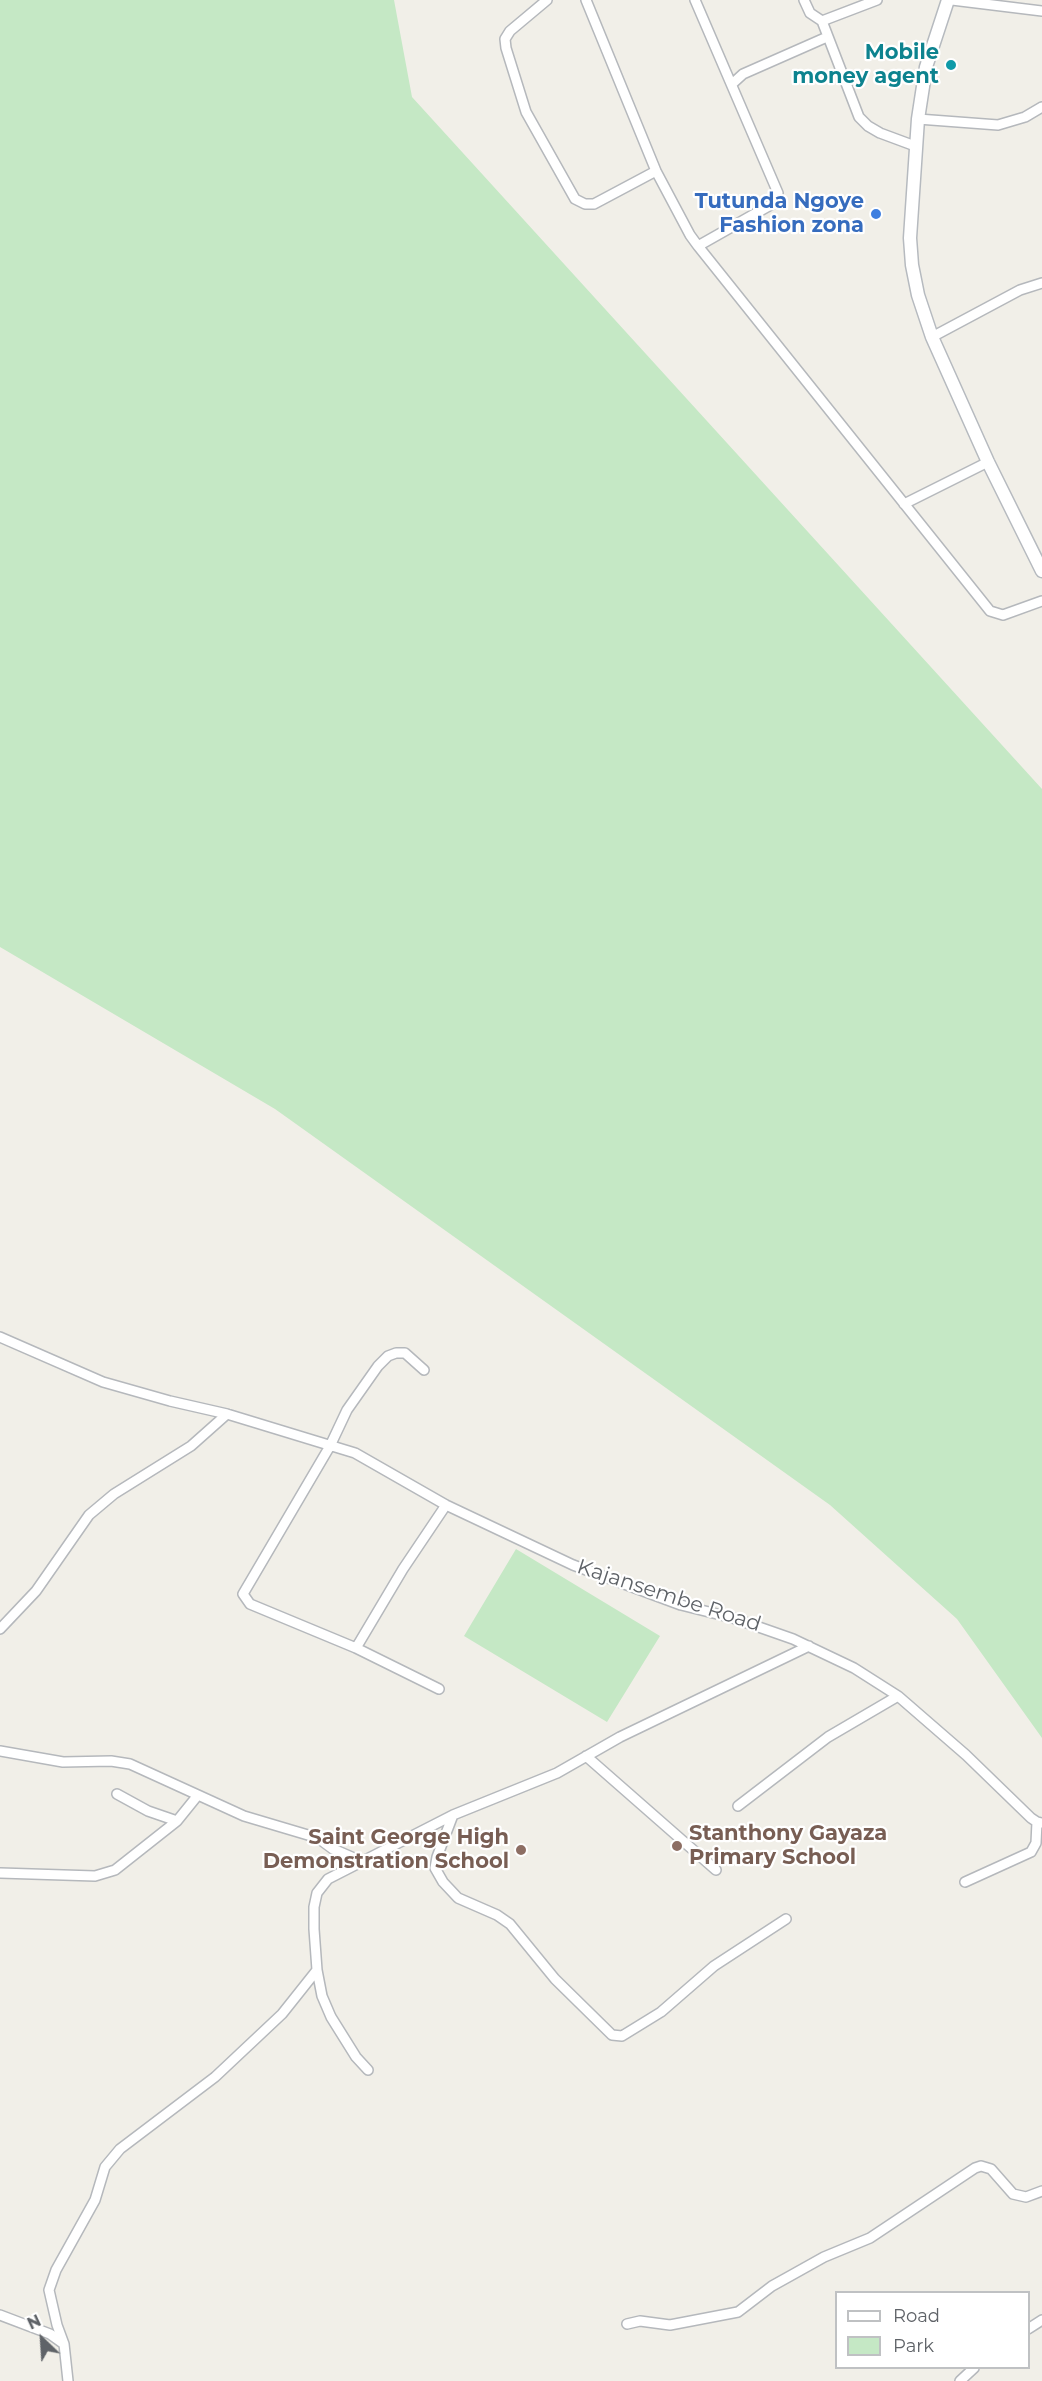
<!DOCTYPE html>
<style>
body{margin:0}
#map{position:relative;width:1042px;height:2381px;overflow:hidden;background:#f1efe8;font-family:Montserrat,sans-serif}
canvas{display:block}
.legend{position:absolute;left:835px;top:2291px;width:195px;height:78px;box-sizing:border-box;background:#fff;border:2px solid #bfc1c3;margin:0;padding:8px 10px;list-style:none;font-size:18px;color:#5f6368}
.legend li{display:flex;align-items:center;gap:12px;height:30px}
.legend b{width:30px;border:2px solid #bfc1c3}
.north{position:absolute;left:12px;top:2309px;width:60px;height:60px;-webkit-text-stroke:4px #fff;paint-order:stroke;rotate:335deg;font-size:16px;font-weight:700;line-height:24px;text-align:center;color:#5f6368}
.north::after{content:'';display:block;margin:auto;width:21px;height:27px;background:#5f6368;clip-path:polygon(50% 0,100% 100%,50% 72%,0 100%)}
</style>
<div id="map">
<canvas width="1042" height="2381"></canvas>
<ul class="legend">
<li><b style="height:8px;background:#fff"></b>Road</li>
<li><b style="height:16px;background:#c5e8c5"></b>Park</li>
</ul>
<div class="north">N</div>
</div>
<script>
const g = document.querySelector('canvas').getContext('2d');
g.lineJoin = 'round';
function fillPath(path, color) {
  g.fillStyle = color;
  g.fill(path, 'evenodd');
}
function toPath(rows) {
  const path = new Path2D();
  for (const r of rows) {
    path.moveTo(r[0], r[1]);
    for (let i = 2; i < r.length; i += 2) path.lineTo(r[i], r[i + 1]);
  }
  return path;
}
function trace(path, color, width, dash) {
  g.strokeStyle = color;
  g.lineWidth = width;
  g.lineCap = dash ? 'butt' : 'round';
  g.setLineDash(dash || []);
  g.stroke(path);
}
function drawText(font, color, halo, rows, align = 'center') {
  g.font = font + ' Montserrat,sans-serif';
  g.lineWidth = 4.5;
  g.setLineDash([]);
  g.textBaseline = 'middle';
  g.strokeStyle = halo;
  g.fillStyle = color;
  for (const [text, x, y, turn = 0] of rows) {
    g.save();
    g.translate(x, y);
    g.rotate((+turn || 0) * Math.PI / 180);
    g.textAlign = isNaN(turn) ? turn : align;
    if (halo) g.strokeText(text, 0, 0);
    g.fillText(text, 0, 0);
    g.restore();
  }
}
fillPath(toPath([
 [0,0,394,0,412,97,1042,789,1042,1738,957,1619,830,1505,275,1109,0,947],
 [516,1549,660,1636,607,1722,464,1636]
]), '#c5e8c5');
const street = toPath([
 [547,0,510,31,505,39,506,48,526,112,575,199,585,204,594,204,656,171],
 [586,0,656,171,690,235,698,246,990,611,1003,615,1042,601],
 [695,0,778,193,774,203,698,246],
 [804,0,810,13,822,21,859,117,868,126,880,133,915,146],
 [952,0,1042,11],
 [822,21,877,0],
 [732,84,743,74,827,37],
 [918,119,998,125,1025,117,1042,107],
 [932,337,1020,290,1042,283],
 [904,504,988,462],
 [0,1337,103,1382,170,1401,227,1414,355,1453,446,1505,573,1565,681,1605,733,1618,793,1639,854,1668,898,1696,966,1755,1031,1818,1037,1822,1042,1823],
 [424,1370,405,1353,396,1353,388,1356,378,1366,347,1410,330,1446,243,1594,250,1604,356,1648,439,1689],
 [0,1629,36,1591,89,1515,114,1494,191,1446,227,1414],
 [356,1648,403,1569,446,1505],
 [0,1751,63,1762,111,1761,130,1764,198,1795],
 [586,1756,716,1870],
 [117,1794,148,1811,177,1821],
 [738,1806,828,1737,898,1696],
 [453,1815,437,1857,435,1868,443,1882,458,1898,497,1915,510,1924,555,1979,612,2035,622,2036,661,2012,714,1966,786,1919],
 [0,1873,95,1876,115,1870,177,1821,198,1795,244,1816,318,1838,333,1849,363,1862],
 [965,1882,1031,1852,1036,1843,1037,1822],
 [368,2070,356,2057,331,2017,322,1996,317,1970,314,1929,314,1907,317,1893,328,1879,453,1815,557,1773,620,1737,809,1646],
 [0,2315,50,2334,64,2344],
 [627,2324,640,2321,670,2325,738,2312,772,2286,790,2276,824,2257,870,2238,975,2168,981,2166,991,2169,1013,2194,1026,2197,1042,2191],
 [1028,2329,1042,2320],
 [68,2381,64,2344,57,2325,49,2290,56,2270,95,2200,105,2167,120,2149,215,2077,282,2014,317,1970],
 [960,2381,974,2368]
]);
const secondary = toPath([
 [948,0,926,67,918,119,910,238,912,265,918,295,932,337,988,462,1042,571]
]);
trace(street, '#b5b8bc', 12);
trace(secondary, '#b6babf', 15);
trace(street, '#fff', 9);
trace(secondary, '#fff', 12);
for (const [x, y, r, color] of [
 [951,65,6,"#0f9aa8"],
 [876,214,6,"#3f7fe0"],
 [677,1846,6,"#8d6e63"],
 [521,1850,6,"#8d6e63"]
]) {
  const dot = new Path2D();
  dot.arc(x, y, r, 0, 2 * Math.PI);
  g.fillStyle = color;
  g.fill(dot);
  trace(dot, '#fff', 2);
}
drawText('bold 21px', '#0d838f', '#fff', [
 ["Mobile",939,53],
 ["money agent",939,77]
], 'right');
drawText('bold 21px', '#366cbe', '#fff', [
 ["Tutunda Ngoye",864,202],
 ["Fashion zona",864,226]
], 'right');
drawText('21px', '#5f6368', '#fff', [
 ["Kajansembe Road",669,1596,18]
]);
drawText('bold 21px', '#785e54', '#fff', [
 ["Stanthony Gayaza",689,1834],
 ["Primary School",689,1858],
 ["Saint George High",509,1838,"right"],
 ["Demonstration School",509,1862,"right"]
], 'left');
</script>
